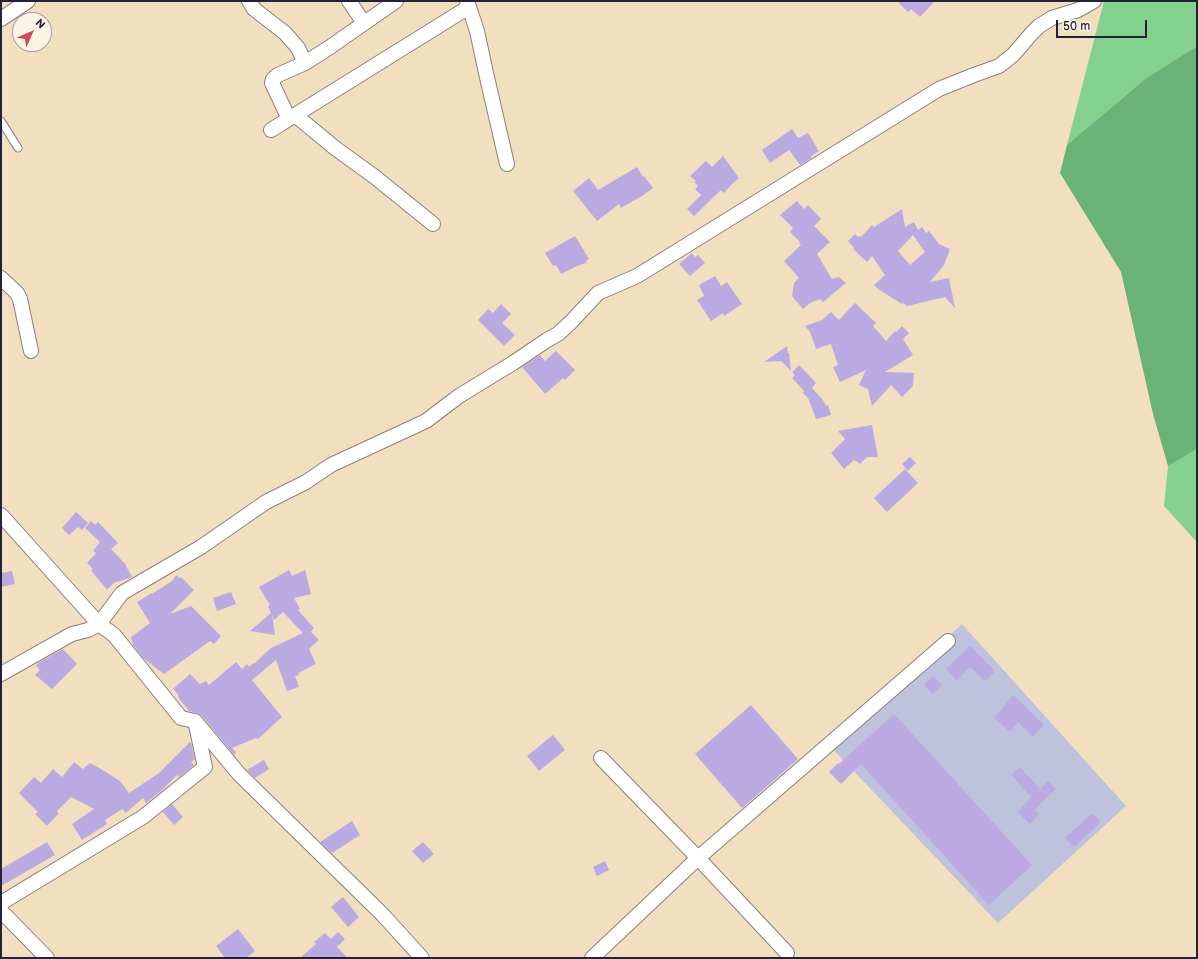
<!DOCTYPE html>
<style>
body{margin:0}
#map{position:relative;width:1198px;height:959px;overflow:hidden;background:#f1dfc0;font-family:"Balsamiq Sans",sans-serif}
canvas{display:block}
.frame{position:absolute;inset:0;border:2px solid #22223b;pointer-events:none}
.north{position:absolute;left:12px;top:12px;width:40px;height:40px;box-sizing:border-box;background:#fcf5e5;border:1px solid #a5a1a1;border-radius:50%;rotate:45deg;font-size:11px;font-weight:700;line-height:16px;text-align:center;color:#22223b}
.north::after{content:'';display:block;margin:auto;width:14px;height:18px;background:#d1495b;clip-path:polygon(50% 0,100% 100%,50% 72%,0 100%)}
.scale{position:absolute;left:1056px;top:20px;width:91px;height:18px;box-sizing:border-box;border:2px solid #22223b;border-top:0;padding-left:5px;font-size:12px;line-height:14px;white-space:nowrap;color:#22223b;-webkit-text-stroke:3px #fcf5e5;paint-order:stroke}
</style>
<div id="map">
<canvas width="1198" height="959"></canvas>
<div class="frame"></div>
<div class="north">N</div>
<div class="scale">50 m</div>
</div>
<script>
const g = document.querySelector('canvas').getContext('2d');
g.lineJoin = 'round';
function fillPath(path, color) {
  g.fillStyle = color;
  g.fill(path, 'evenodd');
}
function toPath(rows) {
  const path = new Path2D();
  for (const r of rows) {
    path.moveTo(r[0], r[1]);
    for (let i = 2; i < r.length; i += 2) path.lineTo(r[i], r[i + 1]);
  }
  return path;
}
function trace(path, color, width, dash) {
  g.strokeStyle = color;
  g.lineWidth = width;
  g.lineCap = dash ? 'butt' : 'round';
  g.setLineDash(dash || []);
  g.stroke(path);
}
fillPath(toPath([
 [962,624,1126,806,998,923,828,744]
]), '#bfc2dd');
fillPath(toPath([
 [1104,1,1197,1,1197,46,1145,79,1067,145],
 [1197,449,1197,540,1196,541,1164,506,1168,466]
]), '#84d08e');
fillPath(toPath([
 [1197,46,1197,449,1168,466,1153,414,1121,272,1060,173,1067,145,1145,79]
]), '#6bb279');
fillPath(toPath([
 [897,1,935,1,920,17,911,9,908,12],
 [792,129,798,138,808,133,819,151,811,156,812,158,800,165,789,150,770,163,762,150],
 [723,156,739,178,732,184,724,193,721,190,694,216,687,209,701,195,695,189,698,186,694,182,696,181,690,176,706,161,712,167],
 [637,167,643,177,644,176,653,188,642,196,621,208,619,204,597,221,573,191,589,178,598,190],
 [797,201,804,209,808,205,821,219,814,226,830,242,817,254,832,279,839,277,846,283,823,302,820,299,810,303,803,309,792,296,794,283,799,278,784,261,801,245,799,243,800,242,790,232,793,228,780,215],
 [902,209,905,227,914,222,918,230,922,227,926,233,929,231,939,244,950,249,944,265,930,282,949,278,955,308,945,297,907,306,903,303,902,304,878,289,874,285,885,275,872,256,867,262,853,249,854,248,848,241,855,234,858,237,860,236,861,237,872,225,874,227],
 [913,235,925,252,910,265,898,251],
 [575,236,589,259,586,261,586,263,577,266,561,274,556,265,553,266,545,253],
 [692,253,695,257,698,255,705,263,690,276,679,264],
 [715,276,721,286,727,282,742,304,724,316,723,313,711,321,697,300,704,296,699,285],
 [855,303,876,323,873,326,886,341,895,331,896,332,902,326,909,333,903,339,913,355,885,372,914,373,913,386,902,397,891,385,872,406,868,389,859,385,866,370,840,382,833,367,838,365,831,344,816,349,810,332,805,326,822,320,831,312,839,320],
 [501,304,511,314,502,323,515,335,504,346,478,320,488,309,493,313],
 [787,346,788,353,789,353,791,371,781,361,764,362],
 [556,351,575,370,565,380,563,378,545,394,522,367,540,355,545,361],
 [799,365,816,383,812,388,823,400,826,406,828,405,831,415,816,419,808,398,803,393,804,391,792,378,795,375,792,372],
 [872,425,878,457,867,457,860,464,854,460,844,469,831,453,845,439,838,431],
 [910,457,916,463,908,471,902,464],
 [905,469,918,483,887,512,874,498],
 [76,512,88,523,82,530,78,527,69,535,62,528],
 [91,521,95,525,98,522,118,543,111,549,125,564,132,577,114,583,107,590,91,570,93,569,87,563,96,553,93,551,100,542,85,528],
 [289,570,292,576,305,570,311,594,294,598,300,609,298,610,314,628,311,632,319,640,309,649,316,664,298,673,299,675,295,676,299,687,287,691,276,660,252,680,282,717,258,739,256,738,232,748,236,752,234,755,202,716,197,713,186,710,188,709,180,700,178,696,179,695,173,689,190,674,200,684,206,681,209,685,236,662,242,669,247,664,249,667,254,663,255,663,271,648,303,633,283,612,274,620,272,615,275,635,250,631,271,613,268,606,270,605,259,587],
 [12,571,15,584,1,587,1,573],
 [176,575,180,578,181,577,194,590,170,614,191,606,221,636,214,644,210,641,164,674,143,658,133,645,131,637,150,623,137,602,152,593,152,594,172,581],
 [231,592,236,604,217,611,213,598],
 [970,646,995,671,985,681,970,667,957,680,946,669],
 [63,649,77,664,52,689,35,675,40,670,36,666,38,663],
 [933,676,942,685,933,694,924,685],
 [1013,695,1027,708,1044,725,1033,737,1018,722,1010,732,994,718],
 [751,705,798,759,742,808,695,754],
 [894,714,1032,865,989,905,861,764,841,784,829,772,838,763,839,764],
 [553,735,565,750,539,771,527,756],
 [190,742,191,743,195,759,191,762,194,765,179,777,177,775,161,791,146,803,143,798,126,813,122,809,105,820,107,824,82,840,72,824,94,809,71,797,58,810,57,812,59,813,47,826,35,814,38,812,19,793,34,777,41,783,53,769,62,777,74,762,83,769,90,763,96,766,120,781,129,793,159,773],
 [264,760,269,769,255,778,247,770],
 [1020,767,1040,789,1048,781,1056,789,1034,810,1039,814,1030,824,1018,812,1031,797,1011,775],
 [172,804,183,817,174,825,163,812],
 [1092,813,1101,822,1074,847,1065,838],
 [352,821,360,835,332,853,320,842],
 [47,842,55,855,1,886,1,869],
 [423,842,434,854,423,863,412,851],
 [605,861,609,870,597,876,593,867],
 [343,897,359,917,348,927,331,907],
 [238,929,255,951,246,958,225,958,216,946],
 [338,932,345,939,337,947,348,958,300,958,316,944,314,942,325,933,331,939]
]), '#bbaae2');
const service = toPath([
 [1,121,18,148]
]);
const minor = toPath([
 [249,1,254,9,285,33,298,48,305,63],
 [349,1,364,23],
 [467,1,477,31,486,73,507,164],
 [1,19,28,1],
 [295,115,335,148,375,177,433,224],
 [289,119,272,83,273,79,278,75,305,63,330,47,396,1],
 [271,130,469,7],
 [1,278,17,293,20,299,31,351],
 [1,515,99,624,114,635,181,718,195,721,239,774,383,915,422,958],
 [1,674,72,634,88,630,99,624,122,593,201,547,266,502,306,482,331,465,426,421,459,396,513,363,547,340,558,334,571,322,598,293,637,276,939,89,974,75,999,66,1013,55,1032,33,1039,26,1052,18,1078,10,1094,1],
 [601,758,698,858,787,953],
 [1,903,143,817,205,767,196,725],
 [1,911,47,958],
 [592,958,698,858,948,641]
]);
trace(service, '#8a807e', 9);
trace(minor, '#8a807e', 16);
trace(service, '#fff', 7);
trace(minor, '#fff', 14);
</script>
